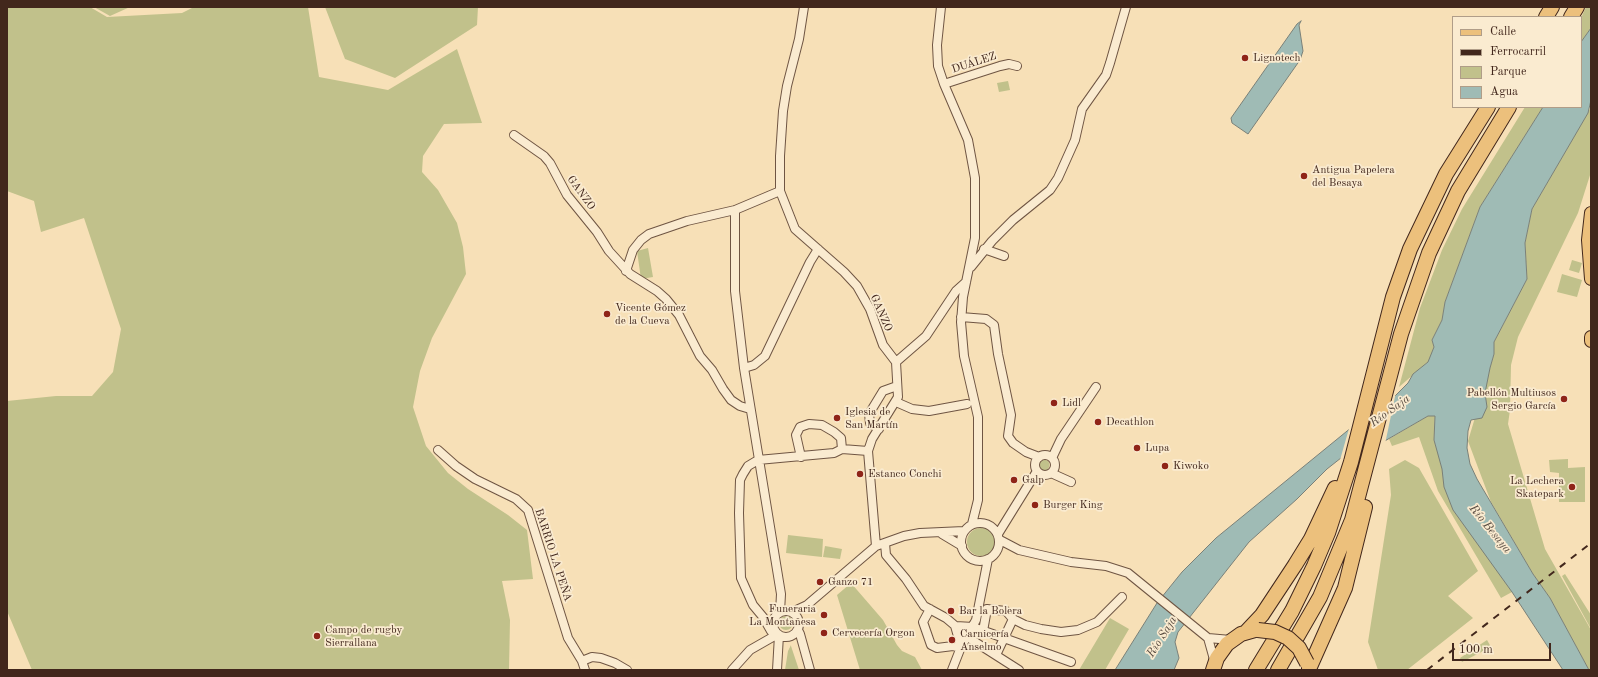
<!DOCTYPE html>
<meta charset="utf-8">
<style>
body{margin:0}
#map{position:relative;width:1598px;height:677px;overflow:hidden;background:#f7e0b7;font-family:"Old Standard TT",serif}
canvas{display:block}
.frame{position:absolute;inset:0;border:8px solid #42271c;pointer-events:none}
.legend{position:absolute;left:1452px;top:16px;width:130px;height:92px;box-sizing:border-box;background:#faebd0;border:1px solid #b09d88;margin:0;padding:5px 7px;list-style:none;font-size:12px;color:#42271c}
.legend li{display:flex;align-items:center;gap:8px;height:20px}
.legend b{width:20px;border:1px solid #b09d88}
.scale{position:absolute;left:1452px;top:643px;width:99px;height:18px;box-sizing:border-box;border:2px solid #42271c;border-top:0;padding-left:5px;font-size:12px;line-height:14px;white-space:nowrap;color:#42271c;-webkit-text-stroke:3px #faebd0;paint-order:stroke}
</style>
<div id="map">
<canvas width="1598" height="677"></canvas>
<div class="frame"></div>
<ul class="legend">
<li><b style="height:5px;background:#ecc07c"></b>Calle</li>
<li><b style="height:5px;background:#42271c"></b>Ferrocarril</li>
<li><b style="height:11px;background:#c1c18b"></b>Parque</li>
<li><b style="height:11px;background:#9fbbb5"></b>Agua</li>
</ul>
<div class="scale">100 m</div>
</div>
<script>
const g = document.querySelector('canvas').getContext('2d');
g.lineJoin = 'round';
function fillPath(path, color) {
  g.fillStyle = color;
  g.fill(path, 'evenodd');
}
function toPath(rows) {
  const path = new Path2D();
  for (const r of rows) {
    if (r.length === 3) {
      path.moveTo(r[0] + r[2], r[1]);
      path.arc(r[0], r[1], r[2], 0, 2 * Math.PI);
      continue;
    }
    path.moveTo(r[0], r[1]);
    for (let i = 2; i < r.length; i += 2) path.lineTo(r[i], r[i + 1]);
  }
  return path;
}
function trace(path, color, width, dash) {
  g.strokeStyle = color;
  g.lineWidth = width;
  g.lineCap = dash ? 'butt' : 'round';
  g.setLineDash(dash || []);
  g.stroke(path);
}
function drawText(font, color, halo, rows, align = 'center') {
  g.font = font + ' "Old Standard TT",serif';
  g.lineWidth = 3.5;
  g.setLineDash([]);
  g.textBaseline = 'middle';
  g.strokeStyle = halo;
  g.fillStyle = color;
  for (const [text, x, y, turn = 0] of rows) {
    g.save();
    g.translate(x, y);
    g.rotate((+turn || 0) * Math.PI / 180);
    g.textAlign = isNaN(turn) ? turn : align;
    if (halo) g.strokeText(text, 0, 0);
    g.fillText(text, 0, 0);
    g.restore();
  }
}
fillPath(toPath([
 [7,7,90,7,107,17,182,13,194,7,308,7,319,77,388,90,457,49,482,123,444,124,423,156,422,172,438,190,457,223,463,247,466,274,432,338,420,371,413,407,426,446,448,473,468,489,508,515,527,530,533,579,502,581,510,620,509,670,32,670,7,611,7,401,56,396,92,396,113,372,121,329,84,218,41,232,34,201,7,191],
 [94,7,130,7,110,16],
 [325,7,478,7,477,25,395,78,345,59],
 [1586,7,1591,7,1591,28,1581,42,1581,18],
 [1008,81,1010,90,999,92,997,83],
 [1525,107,1543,107,1480,207,1445,302,1442,320,1432,340,1434,347,1432,355,1428,362,1399,387,1420,308,1442,250,1462,209],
 [1591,107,1591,172,1578,213,1518,337,1511,365,1510,410,1508,424,1545,549,1591,630,1591,670,1589,670,1550,598,1533,574,1491,502,1468,441,1494,354,1494,342,1527,279,1525,243,1532,209],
 [648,248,653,277,641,279,637,251],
 [1572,260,1582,263,1579,273,1569,270],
 [1562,274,1582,280,1577,297,1557,292],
 [1428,416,1435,416,1434,440,1461,513,1512,592,1501,598,1438,491,1419,437,1392,446,1389,439],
 [1568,459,1568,468,1585,467,1585,502,1559,502,1559,473,1550,472,1549,460],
 [1044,465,5.5],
 [1405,460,1419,468,1478,571,1448,596,1473,618,1407,670,1378,670,1368,642,1391,495,1389,469],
 [981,542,14],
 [788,535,823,539,822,557,786,553],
 [825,546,842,549,840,559,823,557],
 [1565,574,1591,615,1591,629,1562,576],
 [851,583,883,620,897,645,902,651,915,657,922,670,860,670,837,595],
 [786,623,7],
 [1110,618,1129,629,1105,670,1079,670],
 [1487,640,1491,647,1462,662,1460,658],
 [791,645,791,646,799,670,785,670,788,651]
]), '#c1c18b');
const water = toPath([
 [1301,21,1299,25,1303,51,1300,60,1248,134,1232,123,1231,118,1297,24,1301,21],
 [1591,28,1591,100,1588,113,1532,209,1525,243,1527,279,1494,342,1494,354,1490,368,1485,393,1487,407,1482,418,1471,420,1468,431,1467,448,1470,464,1477,479,1533,574,1550,598,1589,670,1563,670,1512,592,1453,510,1444,487,1442,469,1434,440,1435,416,1428,416,1383,442,1346,454,1327,469,1297,499,1249,542,1178,632,1175,642,1179,658,1174,670,1115,670,1157,603,1182,572,1216,538,1352,427,1393,398,1408,383,1413,374,1428,362,1434,347,1432,340,1442,320,1445,302,1480,207,1543,107,1581,107,1581,42,1591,28]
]);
fillPath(water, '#9fbbb5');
trace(water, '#7a8078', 1);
fillPath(toPath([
 [1396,392,1385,444,1366,453,1347,456,1340,460,1350,425,1385,403]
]), '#f7e0b7');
const street = toPath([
 [804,7,799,39,787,86,783,111,780,156,780,191,795,229,844,272,857,286,870,309,883,345,896,362,898,397,872,439,868,451,876,546],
 [941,7,937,45,938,66,944,84,968,140,975,178,975,238,963,297,961,322,964,356,978,417,978,500,972,524],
 [944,84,1000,66,1009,64,1017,66],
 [514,135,544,156,550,163,567,195,597,232,609,251,630,274,657,291,666,299,679,315,700,356,712,370,723,389,731,400,740,406,750,409],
 [735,210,735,291,744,368,781,594,780,612],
 [984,249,1004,256],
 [971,267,992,241,1013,220,1050,190,1058,178,1075,140,1082,109,1106,75,1110,63,1126,7],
 [626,271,633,250,641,240,649,234,687,221,735,210,780,191],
 [961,317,986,319,994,325,998,354,1011,415,1008,436,1013,443,1026,452,1039,457],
 [896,362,926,336,956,291,966,282],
 [744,368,754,365,765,356,810,262,818,249],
 [896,402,912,409,929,411,967,404],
 [879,429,870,423,869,414,883,391,897,386],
 [438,450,456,466,475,479,516,499,528,510,568,638,582,661,585,670],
 [1045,465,10],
 [801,457,796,435,800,427,809,424,822,425,834,432,841,438,842,449],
 [1052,458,1061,439,1096,387],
 [1051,473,1071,482],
 [980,542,19],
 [942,534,962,546],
 [998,534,1037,471],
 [1000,540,1019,550,1071,562,1106,566,1128,573,1208,638,1215,663],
 [885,543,886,555,906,579,924,606,946,618,972,640,1019,670],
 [930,609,923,622,931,645,937,648,953,646,961,648],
 [786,624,13],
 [792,612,807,605,876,546,904,536,920,533,964,531],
 [955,626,961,647],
 [956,626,973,627,1071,662],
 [798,630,800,634,810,670],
 [771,631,763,617,753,605,741,578,739,513,740,480,743,474,748,466,758,460,834,453,842,449,868,451],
 [983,631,987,609,1006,611,1013,619,1025,625,1041,629,1061,632,1078,630,1097,622,1122,597],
 [1208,638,1231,640],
 [996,655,1013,619],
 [582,661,592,657,601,658,615,663,627,670],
 [732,670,750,650,778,634],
 [777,670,779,635],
 [952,670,961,647,976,620,988,559]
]);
const primary = toPath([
 [1591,213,1588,240,1591,279],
 [1591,337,1591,341]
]);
const highway = toPath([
 [1546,17,1552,7],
 [1571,17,1577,7],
 [1246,632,1262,615,1295,565,1311,539,1335,488],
 [1309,669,1345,588,1365,507],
 [1213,670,1217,658,1227,644,1241,634,1255,630],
 [1256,670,1292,611,1314,566,1328,533,1351,462,1393,297,1410,249,1446,174,1488,107],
 [1278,670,1320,597,1352,520,1401,334,1429,253,1458,191,1509,107]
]);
trace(street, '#6f5543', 10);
trace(primary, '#42271c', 14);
trace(highway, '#42271c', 16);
trace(street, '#faebd0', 8);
trace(primary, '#ecc07c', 12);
trace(highway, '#ecc07c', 14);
trace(toPath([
 [1427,670,1591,543]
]), '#42271c', 2, [7, 7]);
const highwayBridge = toPath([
 [1258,630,1275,632,1288,638,1299,648,1307,663]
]);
trace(highwayBridge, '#42271c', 16, []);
trace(highwayBridge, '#ecc07c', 14);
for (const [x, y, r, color] of [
 [1245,58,4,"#8f2418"],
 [1304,176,4,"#8f2418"],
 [607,314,4,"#8f2418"],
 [1564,399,4,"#8f2418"],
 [1054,403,4,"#8f2418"],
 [837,418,4,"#8f2418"],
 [1098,422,4,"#8f2418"],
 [1137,448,4,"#8f2418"],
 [1165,466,4,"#8f2418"],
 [860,474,4,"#8f2418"],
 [1014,480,4,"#8f2418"],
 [1572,487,4,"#8f2418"],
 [1035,505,4,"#8f2418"],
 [820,582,4,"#8f2418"],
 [951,611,4,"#8f2418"],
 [824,615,4,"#8f2418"],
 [824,633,4,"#8f2418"],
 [317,636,4,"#8f2418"],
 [952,640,4,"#8f2418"]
]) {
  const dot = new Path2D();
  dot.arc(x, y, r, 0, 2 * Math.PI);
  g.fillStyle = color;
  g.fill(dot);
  trace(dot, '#faebd0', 1.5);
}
drawText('11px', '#42271c', '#faebd0', [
 ["Lignotech",1253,58],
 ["Antigua Papelera",1312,170],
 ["del Besaya",1312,183],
 ["Vicente Gómez",615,308],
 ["de la Cueva",615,321],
 ["Pabellón Multiusos",1556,393,"right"],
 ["Sergio García",1556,406,"right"],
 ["Lidl",1062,403],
 ["Iglesia de",845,412],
 ["San Martín",845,425],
 ["Decathlon",1106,422],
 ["Lupa",1145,448],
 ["Kiwoko",1173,466],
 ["Estanco Conchi",868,474],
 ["Galp",1022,480],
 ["La Lechera",1564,481,"right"],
 ["Skatepark",1564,494,"right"],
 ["Burger King",1043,505],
 ["Ganzo 71",828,582],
 ["Funeraria",816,609,"right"],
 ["La Montañesa",816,622,"right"],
 ["Bar la Bolera",959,611],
 ["Campo de rugby",325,630],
 ["Sierrallana",325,643],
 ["Cervecería Orgon",832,633],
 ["Carnicería",960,634],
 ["Anselmo",960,647]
], 'left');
drawText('11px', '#42271c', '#faebd0', [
 ["DUÁLEZ",974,63,-18],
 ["GANZO",581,193,54],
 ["GANZO",881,313,66],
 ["BARRIO LA PEÑA",553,555,72]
]);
drawText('italic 12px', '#594c42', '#faebd0', [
 ["Río Saja",1390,411,-36],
 ["Río Besaya",1490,529,51],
 ["Río Saja",1162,637,-58]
]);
</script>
